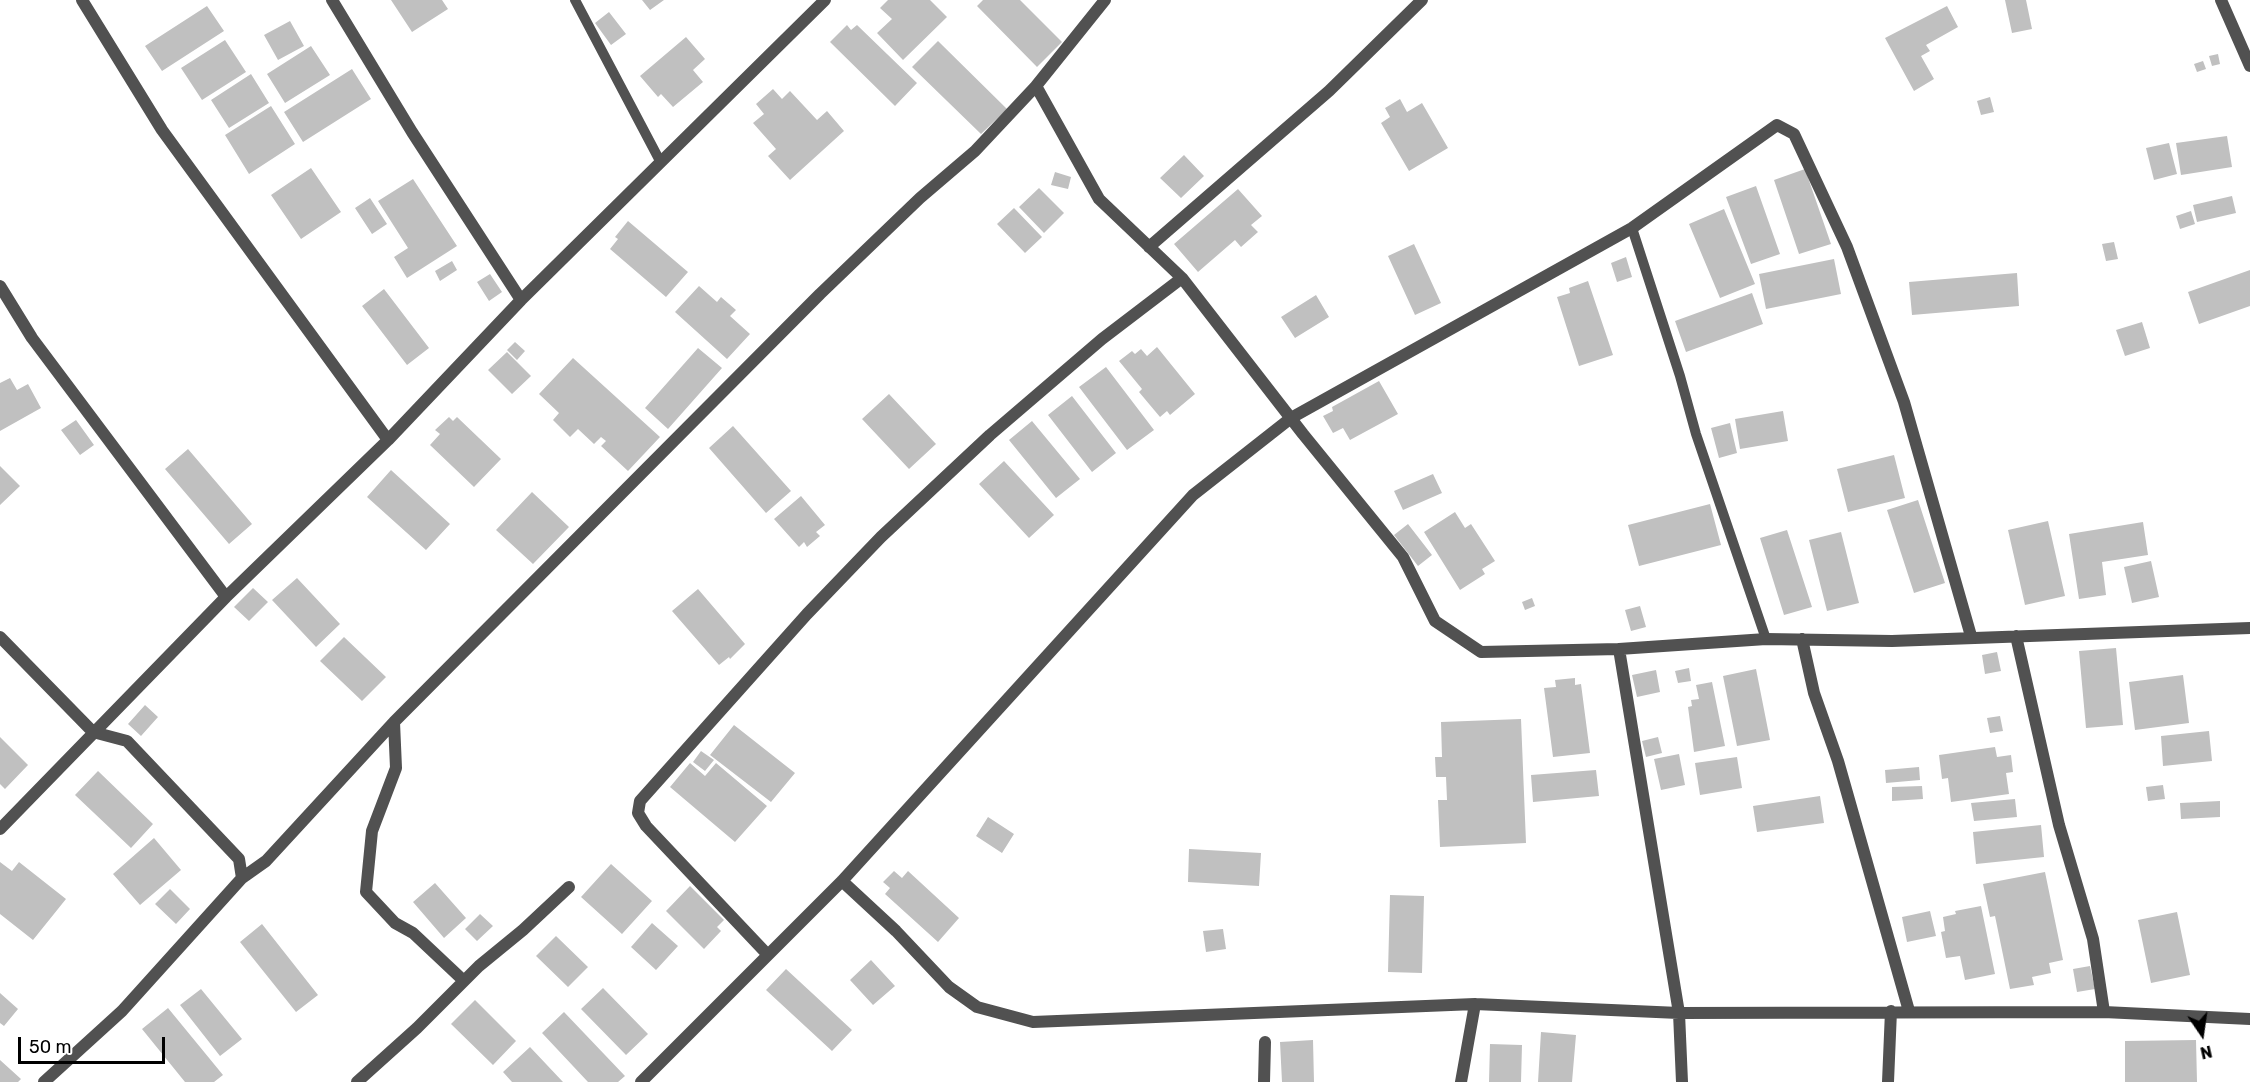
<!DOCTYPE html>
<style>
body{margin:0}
#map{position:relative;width:2250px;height:1082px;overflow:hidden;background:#fff;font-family:Rubik,sans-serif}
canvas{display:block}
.north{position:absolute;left:2172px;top:1004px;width:60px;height:60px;-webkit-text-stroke:4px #fff;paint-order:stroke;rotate:167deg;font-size:16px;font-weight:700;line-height:24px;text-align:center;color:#000}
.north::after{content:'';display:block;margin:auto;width:21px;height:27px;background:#000;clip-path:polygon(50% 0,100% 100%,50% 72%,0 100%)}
.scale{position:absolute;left:18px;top:1037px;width:147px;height:27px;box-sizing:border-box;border:3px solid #000;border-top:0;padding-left:8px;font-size:18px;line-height:21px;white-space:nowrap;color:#000;-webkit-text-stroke:4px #fff;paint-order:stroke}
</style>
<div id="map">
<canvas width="2250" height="1082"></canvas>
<div class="north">N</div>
<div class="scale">50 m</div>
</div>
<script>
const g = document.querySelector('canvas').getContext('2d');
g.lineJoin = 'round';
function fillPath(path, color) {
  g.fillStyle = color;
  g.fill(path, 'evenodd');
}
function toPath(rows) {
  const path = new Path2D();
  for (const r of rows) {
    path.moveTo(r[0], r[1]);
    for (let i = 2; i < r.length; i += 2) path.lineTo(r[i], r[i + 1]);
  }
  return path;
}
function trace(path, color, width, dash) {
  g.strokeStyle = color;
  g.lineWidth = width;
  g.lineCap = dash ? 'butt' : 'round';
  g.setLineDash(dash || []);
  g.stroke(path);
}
fillPath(toPath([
 [391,0,442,0,448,9,412,32],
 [642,0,664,0,650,10],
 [888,0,930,0,947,17,903,60,877,33,892,19,880,8],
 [983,0,1020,0,1062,42,1037,67,977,6],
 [2005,0,2026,0,2032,29,2012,33],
 [207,6,224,31,162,71,145,46],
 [1947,6,1958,27,1926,45,1930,51,1921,56,1934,79,1914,91,1885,38],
 [609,12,626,34,611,45,595,23],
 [290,21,304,46,278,60,264,35],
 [847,25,851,30,857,25,917,83,895,106,830,42],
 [686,37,705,59,693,70,703,82,673,107,661,94,658,97,640,76],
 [225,40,246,72,202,100,181,68],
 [938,41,1007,109,981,134,912,67],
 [311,46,330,75,285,103,267,74],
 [2218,54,2220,64,2212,66,2209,56],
 [2203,61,2206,69,2197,72,2194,64],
 [352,69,371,99,303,142,284,112],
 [251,74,269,103,229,128,211,100],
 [773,89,782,99,790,91,817,120,827,111,844,131,790,180,768,156,776,149,753,123,764,114,756,104],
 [1990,97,1994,112,1981,115,1977,101],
 [1400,99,1407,112,1422,103,1448,148,1409,171,1381,123,1390,117,1385,108],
 [271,106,295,144,249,174,225,135],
 [2227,136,2232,167,2181,175,2176,143],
 [2169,143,2177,174,2154,180,2146,148],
 [1184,155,1204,176,1181,198,1160,178],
 [311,168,341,212,301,239,271,195],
 [1805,169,1831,244,1799,254,1774,180],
 [1055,172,1071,177,1068,189,1051,185],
 [413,179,457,246,407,278,394,257,408,248,378,201],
 [1756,186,1780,254,1751,264,1726,197],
 [1039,188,1064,213,1044,233,1019,207],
 [1238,189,1262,216,1251,225,1258,232,1241,247,1235,240,1198,272,1174,244],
 [2232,196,2236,213,2197,222,2193,205],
 [370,198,387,224,372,234,355,208],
 [1014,208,1042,237,1025,253,997,224],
 [1724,209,1755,284,1720,298,1689,224],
 [2191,211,2195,224,2180,229,2176,216],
 [628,221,688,272,666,297,610,249,618,239,615,237],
 [2114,242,2118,259,2106,261,2102,244],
 [1414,244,1441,303,1415,315,1388,256],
 [1626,257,1632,277,1617,282,1611,263],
 [1834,259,1841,294,1766,309,1759,274],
 [452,261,457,270,440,281,435,271],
 [2250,270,2250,306,2199,324,2188,292],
 [2017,273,2019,306,1912,315,1909,282],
 [490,274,502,292,489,301,477,282],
 [1588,281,1613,355,1579,366,1557,297,1570,293,1569,288],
 [699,286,717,302,721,297,736,310,730,316,750,334,727,359,675,312],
 [384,289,429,348,407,365,362,306],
 [1752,293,1763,324,1686,352,1675,321],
 [1316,295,1329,317,1295,338,1281,317],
 [2142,322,2150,348,2125,356,2116,330],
 [515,342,525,351,517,360,507,350],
 [1157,347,1195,394,1170,415,1167,411,1160,417,1139,392,1142,389,1119,361,1132,351,1135,354,1141,349,1147,356],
 [698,348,722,368,668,429,645,408],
 [507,352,531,376,512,394,488,370],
 [573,358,660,437,628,471,601,446,606,441,601,437,594,444,578,429,570,437,553,420,559,413,539,394],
 [1106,367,1154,430,1127,450,1079,387],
 [10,378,17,390,28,384,41,408,0,431,0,383],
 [1379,381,1398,414,1350,440,1343,428,1333,433,1323,416,1333,411,1332,407],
 [889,394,936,444,909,469,862,419],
 [1072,396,1116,453,1092,472,1048,415],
 [1783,411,1788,441,1740,449,1735,419],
 [449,417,453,421,457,417,501,459,474,487,430,445,440,434,435,430],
 [76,420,94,445,80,455,61,430],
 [1032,421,1080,479,1056,498,1009,440],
 [1730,423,1737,453,1719,458,1711,428],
 [733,426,791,491,766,513,709,448],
 [188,449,252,524,229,544,165,469],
 [1894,455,1905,498,1848,512,1837,469],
 [1004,461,1054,515,1029,538,979,484],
 [0,466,20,486,0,505],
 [391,470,450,524,426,550,367,497],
 [1433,474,1442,493,1403,510,1394,491],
 [532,492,569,527,533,564,496,530],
 [801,496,825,525,816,532,820,536,807,547,804,542,799,547,774,519],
 [1918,500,1945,583,1914,593,1887,510],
 [1710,504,1721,545,1639,566,1628,525],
 [1455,512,1465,528,1471,524,1495,561,1482,569,1485,574,1460,590,1424,532],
 [2048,521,2065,596,2025,605,2008,530],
 [2143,522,2148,555,2102,562,2106,595,2079,599,2069,534],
 [1408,524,1432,555,1418,566,1394,535],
 [1787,530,1812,607,1784,615,1760,538],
 [1841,532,1859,603,1827,611,1809,540],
 [2151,561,2159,597,2132,603,2124,567],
 [297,578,340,624,316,647,272,600],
 [253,588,268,602,249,621,234,607],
 [698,589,745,644,730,659,729,657,719,665,672,611],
 [1532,598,1535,606,1525,610,1522,602],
 [1640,606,1646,627,1631,631,1625,610],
 [344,637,386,677,362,701,320,661],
 [2116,648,2123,725,2086,728,2079,651],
 [1997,652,2001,671,1985,674,1982,655],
 [1689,668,1691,681,1678,683,1675,671],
 [1756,669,1770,740,1737,746,1723,676],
 [1656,670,1660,692,1637,697,1632,675],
 [2183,675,2189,723,2135,730,2129,682],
 [1575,678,1575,685,1581,684,1590,753,1553,757,1544,688,1556,687,1555,680],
 [1712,682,1725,746,1694,752,1688,707,1692,706,1691,700,1699,699,1696,685],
 [145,705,158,717,141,736,128,724],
 [2000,716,2003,731,1990,733,1987,718],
 [1521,719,1526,843,1440,847,1438,800,1447,800,1446,777,1436,777,1435,757,1442,757,1441,722],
 [734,725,795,773,771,802,710,755],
 [2209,731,2212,761,2163,766,2161,736],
 [0,737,28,765,5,789,0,784],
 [1658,737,1662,753,1646,757,1642,741],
 [1995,747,1997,757,2011,755,2013,772,2006,773,2009,794,1951,802,1948,778,1942,779,1939,755],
 [701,751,714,760,705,771,693,762],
 [1679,754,1685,785,1661,790,1654,759],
 [1737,757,1742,788,1700,795,1695,763],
 [690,763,705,776,716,763,767,806,735,842,670,787],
 [1919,767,1920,780,1886,783,1885,770],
 [1596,770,1599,796,1533,802,1531,775],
 [98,771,153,824,131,848,75,795],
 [2163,785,2165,799,2148,801,2146,787],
 [1922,786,1923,799,1892,801,1892,787],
 [1820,796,1824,823,1757,832,1753,806],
 [2015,799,2017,817,1974,821,1971,803],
 [2220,801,2220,817,2181,819,2180,803],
 [988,817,1014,834,1002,853,976,836],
 [2041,825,2044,857,1976,864,1973,832],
 [154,838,181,870,140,905,113,874],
 [1189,849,1261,853,1259,886,1188,882],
 [0,862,12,871,19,862,66,899,33,940,0,914],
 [611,864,652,901,622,934,581,897],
 [894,871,902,878,908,871,959,918,938,942,885,894,890,888,883,882],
 [2045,872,2063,960,2049,963,2051,973,2032,977,2034,985,2010,989,1995,916,1990,917,1983,884],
 [435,883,466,918,444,938,413,902],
 [690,886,724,920,717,927,721,931,704,949,666,911],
 [170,889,190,909,176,924,155,904],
 [1390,895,1424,896,1422,973,1388,972],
 [1981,906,1995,974,1965,980,1960,956,1946,958,1941,932,1945,931,1943,917,1956,914,1955,911],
 [1930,911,1936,936,1907,942,1902,917],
 [2177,912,2190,975,2151,983,2138,920],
 [480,914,493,926,477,941,465,929],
 [652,923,678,946,656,970,631,947],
 [262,924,318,995,296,1012,240,942],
 [1223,929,1226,949,1206,952,1203,931],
 [556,936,588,967,568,987,536,956],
 [871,960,895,986,873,1005,850,980],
 [2090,966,2095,989,2077,992,2073,969],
 [786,969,852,1030,832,1051,766,990],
 [603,988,648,1034,626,1055,581,1009],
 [201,989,242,1039,220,1056,180,1005],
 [0,993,18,1009,4,1026,0,1023],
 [475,1000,516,1041,493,1065,451,1024],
 [168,1008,223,1075,214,1082,185,1082,142,1029],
 [564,1012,625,1076,618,1082,588,1082,542,1033],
 [1541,1032,1576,1035,1572,1082,1538,1082],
 [1313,1040,1314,1082,1282,1082,1280,1042],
 [2196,1040,2197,1082,2125,1082,2125,1041],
 [1490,1044,1522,1045,1521,1082,1489,1082],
 [530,1047,563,1082,512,1082,503,1072],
 [0,1060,21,1079,18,1082,0,1082]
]), '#c0c0c0');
trace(toPath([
 [575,0,660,161],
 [1632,228,1680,376,1696,434,1766,639]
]), '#515151', 10);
trace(toPath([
 [82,0,162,130,388,440],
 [332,0,412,132,521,300],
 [1036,86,1099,199,1182,278,1303,434,1403,557,1435,621,1481,652,1619,649,1766,639,1892,641,2250,628],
 [1149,247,1329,91,1422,0],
 [0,286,32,338,226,597],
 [2016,636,2059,825,2093,939,2104,1012],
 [0,637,93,732,127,741,239,859,242,878],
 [1802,639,1814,693,1838,761,1909,1011],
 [1619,649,1679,1013,1682,1082],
 [394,722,396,768,372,831,366,892,395,923,413,933,464,981],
 [0,829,226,597,388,440,521,300,825,0],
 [842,881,896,931,949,987,977,1007,1033,1022,1475,1004,1679,1013,2104,1012,2250,1019],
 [767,954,646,826,638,813,640,801,807,614,881,537,990,435,1102,339,1182,278],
 [44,1082,122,1011,242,878,266,861,394,722,820,294,920,198,975,151,1036,86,1105,0],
 [357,1082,417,1028,479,966,523,930,569,887],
 [641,1082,842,881,1193,495,1291,418,1632,228,1777,125,1794,134,1847,247,1904,402,1971,636],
 [1264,1082,1265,1042],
 [1461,1082,1475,1004],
 [1888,1082,1891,1011]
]), '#515151', 12);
trace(toPath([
 [2221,0,2250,66]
]), '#515151', 12);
</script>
